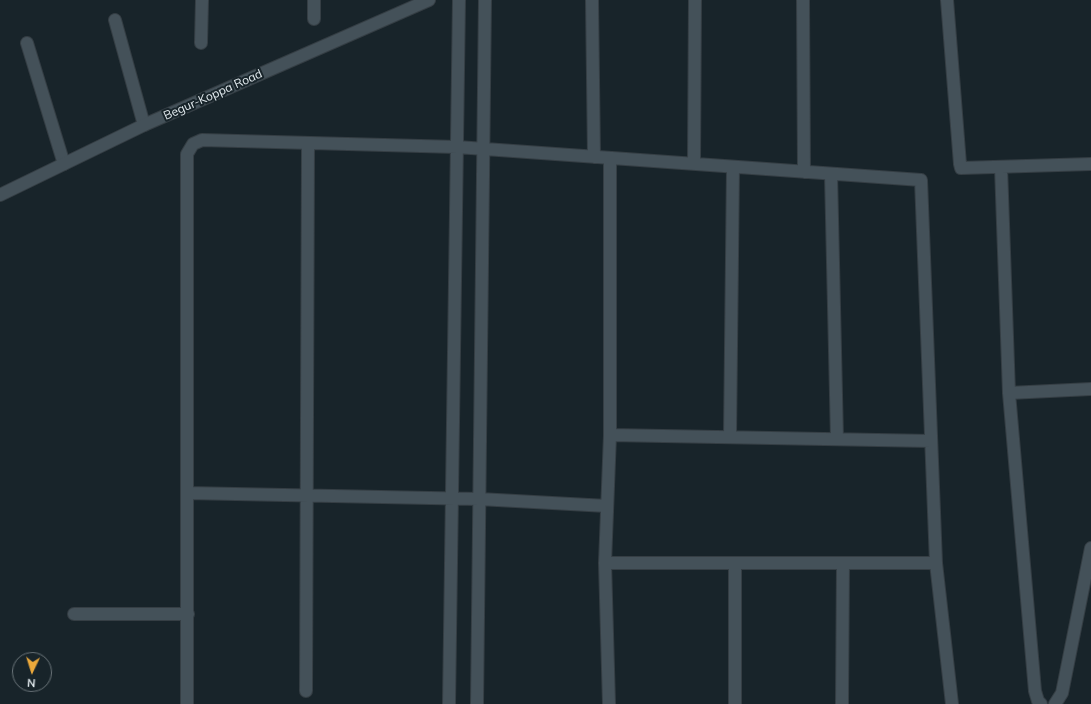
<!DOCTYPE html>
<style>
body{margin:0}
#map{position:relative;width:1091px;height:704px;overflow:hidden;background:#18242a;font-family:Mulish,sans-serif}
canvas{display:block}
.north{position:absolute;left:12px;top:652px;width:40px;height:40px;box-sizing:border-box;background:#18242a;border:1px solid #6a7479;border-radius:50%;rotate:184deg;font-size:11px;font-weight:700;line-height:16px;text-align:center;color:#e4ecf0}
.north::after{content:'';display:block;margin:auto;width:14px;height:18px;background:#eca93b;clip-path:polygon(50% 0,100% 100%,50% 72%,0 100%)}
</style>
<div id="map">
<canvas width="1091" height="704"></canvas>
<div class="north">N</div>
</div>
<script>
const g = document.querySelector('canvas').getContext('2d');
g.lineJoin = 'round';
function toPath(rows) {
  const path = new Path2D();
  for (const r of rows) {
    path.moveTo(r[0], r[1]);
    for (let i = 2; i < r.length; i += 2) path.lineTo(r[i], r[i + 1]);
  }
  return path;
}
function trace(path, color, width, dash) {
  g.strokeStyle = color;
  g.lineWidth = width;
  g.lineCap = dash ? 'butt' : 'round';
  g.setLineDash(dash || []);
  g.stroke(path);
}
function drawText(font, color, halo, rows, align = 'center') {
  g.font = font + ' Mulish,sans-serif';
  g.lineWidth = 4;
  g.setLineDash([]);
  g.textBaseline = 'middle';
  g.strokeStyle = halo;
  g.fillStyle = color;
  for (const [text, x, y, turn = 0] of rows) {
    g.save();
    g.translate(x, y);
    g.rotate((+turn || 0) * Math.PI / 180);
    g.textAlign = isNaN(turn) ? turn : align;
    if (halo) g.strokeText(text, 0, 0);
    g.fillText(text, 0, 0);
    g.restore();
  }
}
const minor = toPath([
 [592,0,594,157],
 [803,0,804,172],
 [947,0,960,164,961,168,1091,164],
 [314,19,314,0],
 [115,20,144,125],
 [27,43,64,164],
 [201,43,202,0],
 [694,164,695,0],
 [1001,167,1009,393,1035,691,1038,701,1041,704],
 [831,174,837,439],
 [1009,393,1091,389],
 [610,435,931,441],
 [730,437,733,167],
 [187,493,479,499,607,506],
 [605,563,936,563],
 [735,563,735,704],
 [74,614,188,614],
 [306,691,308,144],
 [187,704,187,154,193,144,202,140,457,147,921,180,936,563,952,704],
 [449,704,459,0],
 [477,704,485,0],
 [609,704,605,563,610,435,610,158],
 [842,704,843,563],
 [1055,704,1062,693,1091,548]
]);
const secondary = toPath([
 [0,195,144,125,429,0]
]);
trace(minor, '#353e44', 14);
trace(secondary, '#353e44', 14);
trace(minor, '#445159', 12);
trace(secondary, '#445159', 12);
drawText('12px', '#e4ecf0', '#18242a', [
 ["Begur-Koppa Road",213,95,-24]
]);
</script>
